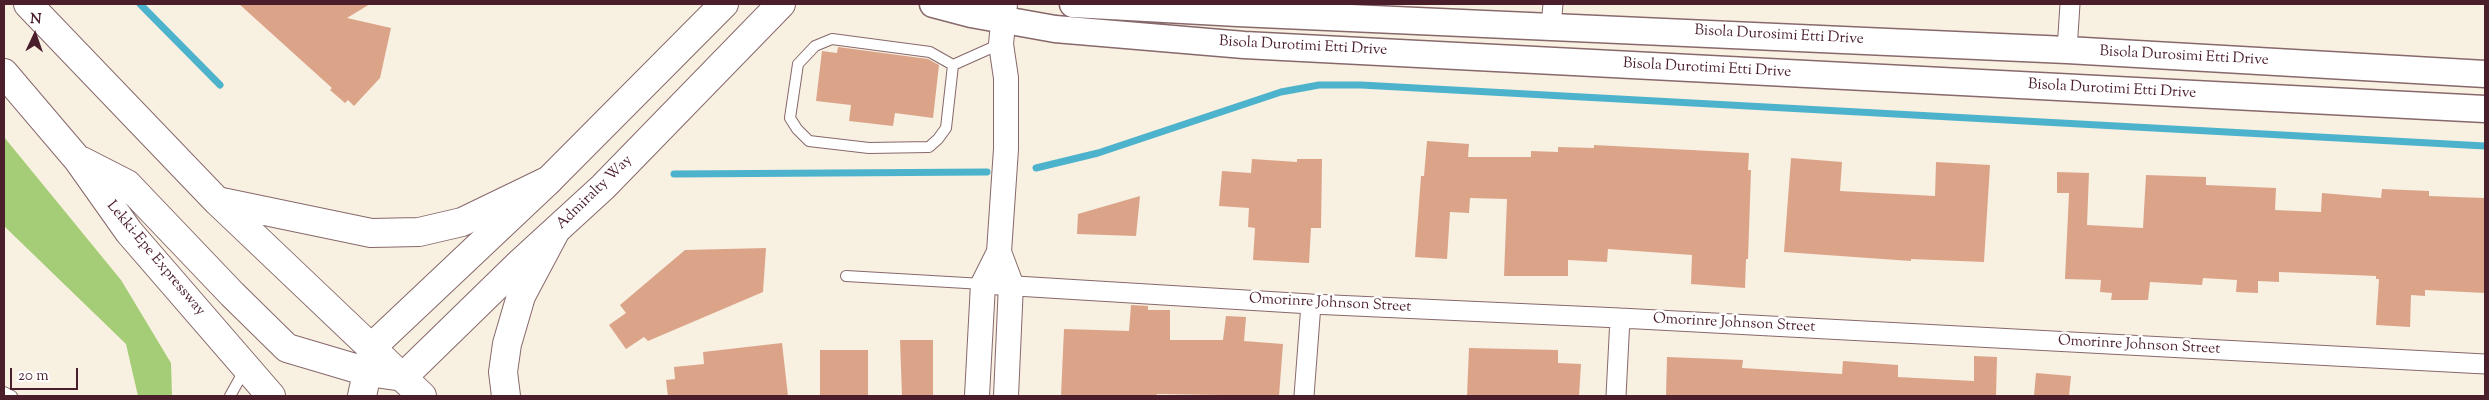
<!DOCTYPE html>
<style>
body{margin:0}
#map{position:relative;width:2489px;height:400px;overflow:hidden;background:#f8f0e1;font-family:"Sorts Mill Goudy",serif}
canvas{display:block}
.frame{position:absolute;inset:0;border:5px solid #4a1f2b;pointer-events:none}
.north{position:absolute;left:10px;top:10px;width:50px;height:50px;-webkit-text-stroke:4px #fff;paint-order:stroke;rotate:3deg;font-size:14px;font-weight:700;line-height:20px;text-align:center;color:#4a1f2b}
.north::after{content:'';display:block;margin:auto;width:18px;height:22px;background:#4a1f2b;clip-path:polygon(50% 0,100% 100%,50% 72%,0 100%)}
.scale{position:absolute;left:10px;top:368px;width:68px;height:22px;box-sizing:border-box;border:2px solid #4a1f2b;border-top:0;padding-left:6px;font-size:15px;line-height:18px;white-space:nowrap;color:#4a1f2b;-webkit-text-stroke:4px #fff;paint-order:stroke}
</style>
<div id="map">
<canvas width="2489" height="400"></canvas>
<div class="frame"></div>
<div class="north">N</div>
<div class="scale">20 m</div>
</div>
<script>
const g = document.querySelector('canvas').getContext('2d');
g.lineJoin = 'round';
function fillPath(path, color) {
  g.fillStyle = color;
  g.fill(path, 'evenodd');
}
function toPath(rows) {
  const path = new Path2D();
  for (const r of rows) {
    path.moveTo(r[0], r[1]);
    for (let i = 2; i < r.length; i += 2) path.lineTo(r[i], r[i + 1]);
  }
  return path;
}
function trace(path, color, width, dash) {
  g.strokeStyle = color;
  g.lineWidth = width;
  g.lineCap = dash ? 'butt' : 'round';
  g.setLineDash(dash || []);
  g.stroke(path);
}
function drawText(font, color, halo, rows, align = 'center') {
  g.font = font + ' "Sorts Mill Goudy",serif';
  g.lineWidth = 5;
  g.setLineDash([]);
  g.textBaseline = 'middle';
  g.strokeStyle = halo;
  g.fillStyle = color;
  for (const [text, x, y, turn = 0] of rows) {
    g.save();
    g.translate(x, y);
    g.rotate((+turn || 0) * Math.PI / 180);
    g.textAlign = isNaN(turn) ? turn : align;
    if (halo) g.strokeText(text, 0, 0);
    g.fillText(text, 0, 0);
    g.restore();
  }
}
fillPath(toPath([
 [4,137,121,280,171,363,172,396,138,396,126,344,4,226]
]), '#a5cc76');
trace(toPath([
 [140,4,220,85],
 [1036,168,1098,153,1281,92,1319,85,1361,85,2485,146],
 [674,174,987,172]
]), '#4db3cc', 7);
fillPath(toPath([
 [239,4,370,4,347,18,391,28,380,78,354,106,348,100,345,103,330,90,332,88],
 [838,47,928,59,939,65,933,118,895,113,893,126,849,121,851,105,816,101,822,51,837,53],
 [1427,141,1469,144,1468,157,1531,157,1531,151,1558,152,1558,147,1594,148,1594,145,1749,153,1748,170,1751,170,1748,259,1746,259,1745,288,1691,284,1692,255,1608,249,1607,262,1568,260,1568,276,1504,276,1507,199,1470,198,1469,213,1450,212,1447,259,1415,257,1421,176,1424,176],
 [1791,158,1842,162,1840,191,1935,196,1936,162,1990,165,1984,262,1911,259,1911,261,1784,252],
 [1252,159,1297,162,1297,159,1322,159,1321,228,1311,228,1309,263,1253,260,1255,228,1248,227,1249,208,1219,206,1222,171,1251,173],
 [2057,172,2089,173,2087,225,2143,228,2146,175,2206,177,2206,185,2276,188,2275,210,2321,212,2322,193,2381,198,2382,189,2429,191,2429,196,2485,198,2485,293,2425,290,2425,296,2411,295,2410,327,2376,325,2379,279,2376,279,2376,276,2279,272,2279,282,2258,281,2258,293,2236,292,2237,280,2203,278,2202,285,2150,282,2148,300,2111,300,2112,293,2100,292,2101,280,2065,279,2069,193,2057,193],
 [1140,196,1136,236,1077,234,1078,214],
 [766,248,763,292,648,341,644,337,626,349,609,325,626,313,620,305,685,250],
 [1131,305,1148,306,1148,310,1170,310,1170,340,1223,340,1226,316,1246,317,1244,341,1283,344,1279,396,1157,394,1156,396,1061,396,1064,329,1129,331],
 [900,340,933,340,933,396,902,396],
 [782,343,788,396,668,396,666,380,675,379,674,367,704,364,703,352],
 [1469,348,1558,350,1558,363,1581,364,1579,396,1467,396],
 [820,350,868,350,868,396,820,396],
 [1974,356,1997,357,1996,396,1666,396,1667,357,1743,360,1742,368,1842,374,1843,361,1898,365,1898,377,1974,381],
 [2036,373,2071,376,2069,396,2034,396]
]), '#dba489');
const service = toPath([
 [953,65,930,52,832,39,815,46,798,64,790,118,797,129,809,141,869,148,929,147,938,139,946,128,953,65,1000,44],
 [846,276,983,284],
 [4,392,12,396],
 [230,396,245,369]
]);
const minor = toPath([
 [1551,26,1553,4],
 [2067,50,2070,4],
 [983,284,1311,304,1620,318,2485,364],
 [1304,396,1311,304],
 [1616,396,1620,318]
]);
const tertiary = toPath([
 [999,252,1011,284,1006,396],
 [977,396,983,284,999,252,1006,149,1006,78,1001,44,1005,4]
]);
const secondary = toPath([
 [933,4,971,14,1055,29,1244,45,2485,109],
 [1073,4,1238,13,2067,50,2485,74]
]);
const primary = toPath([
 [372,347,549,180,724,4],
 [403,377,520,263,603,187,781,4]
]);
const trunk = toPath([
 [28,4,217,201,422,396],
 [4,73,78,160,129,232,271,396],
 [82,161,127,184,232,294,287,348,368,372,403,377],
 [217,201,371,233,419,232,462,222,549,180],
 [362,396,371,354],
 [506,396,503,372,507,344,521,296,555,232]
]);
trace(service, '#87686b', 12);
trace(minor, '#87686b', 21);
trace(tertiary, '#87686b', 26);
trace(secondary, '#87686b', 29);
trace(primary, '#87686b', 30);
trace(trunk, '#87686b', 30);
trace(service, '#fff', 10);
trace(minor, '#fff', 19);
trace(tertiary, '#fff', 24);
trace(secondary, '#fff', 26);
trace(primary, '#fff', 28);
trace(trunk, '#fff', 28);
drawText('15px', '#4a1f2b', '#fff', [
 ["Bisola Durosimi Etti Drive",1779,36,3],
 ["Bisola Durotimi Etti Drive",1303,47,3],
 ["Bisola Durosimi Etti Drive",2184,57,3],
 ["Bisola Durotimi Etti Drive",1707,69,3],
 ["Bisola Durotimi Etti Drive",2112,90,3],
 ["Admiralty Way",595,193,-44],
 ["Lekki-Epe Expressway",155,259,50],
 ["Omorinre Johnson Street",1330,304,3],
 ["Omorinre Johnson Street",1734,324,3],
 ["Omorinre Johnson Street",2139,346,3]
]);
</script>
